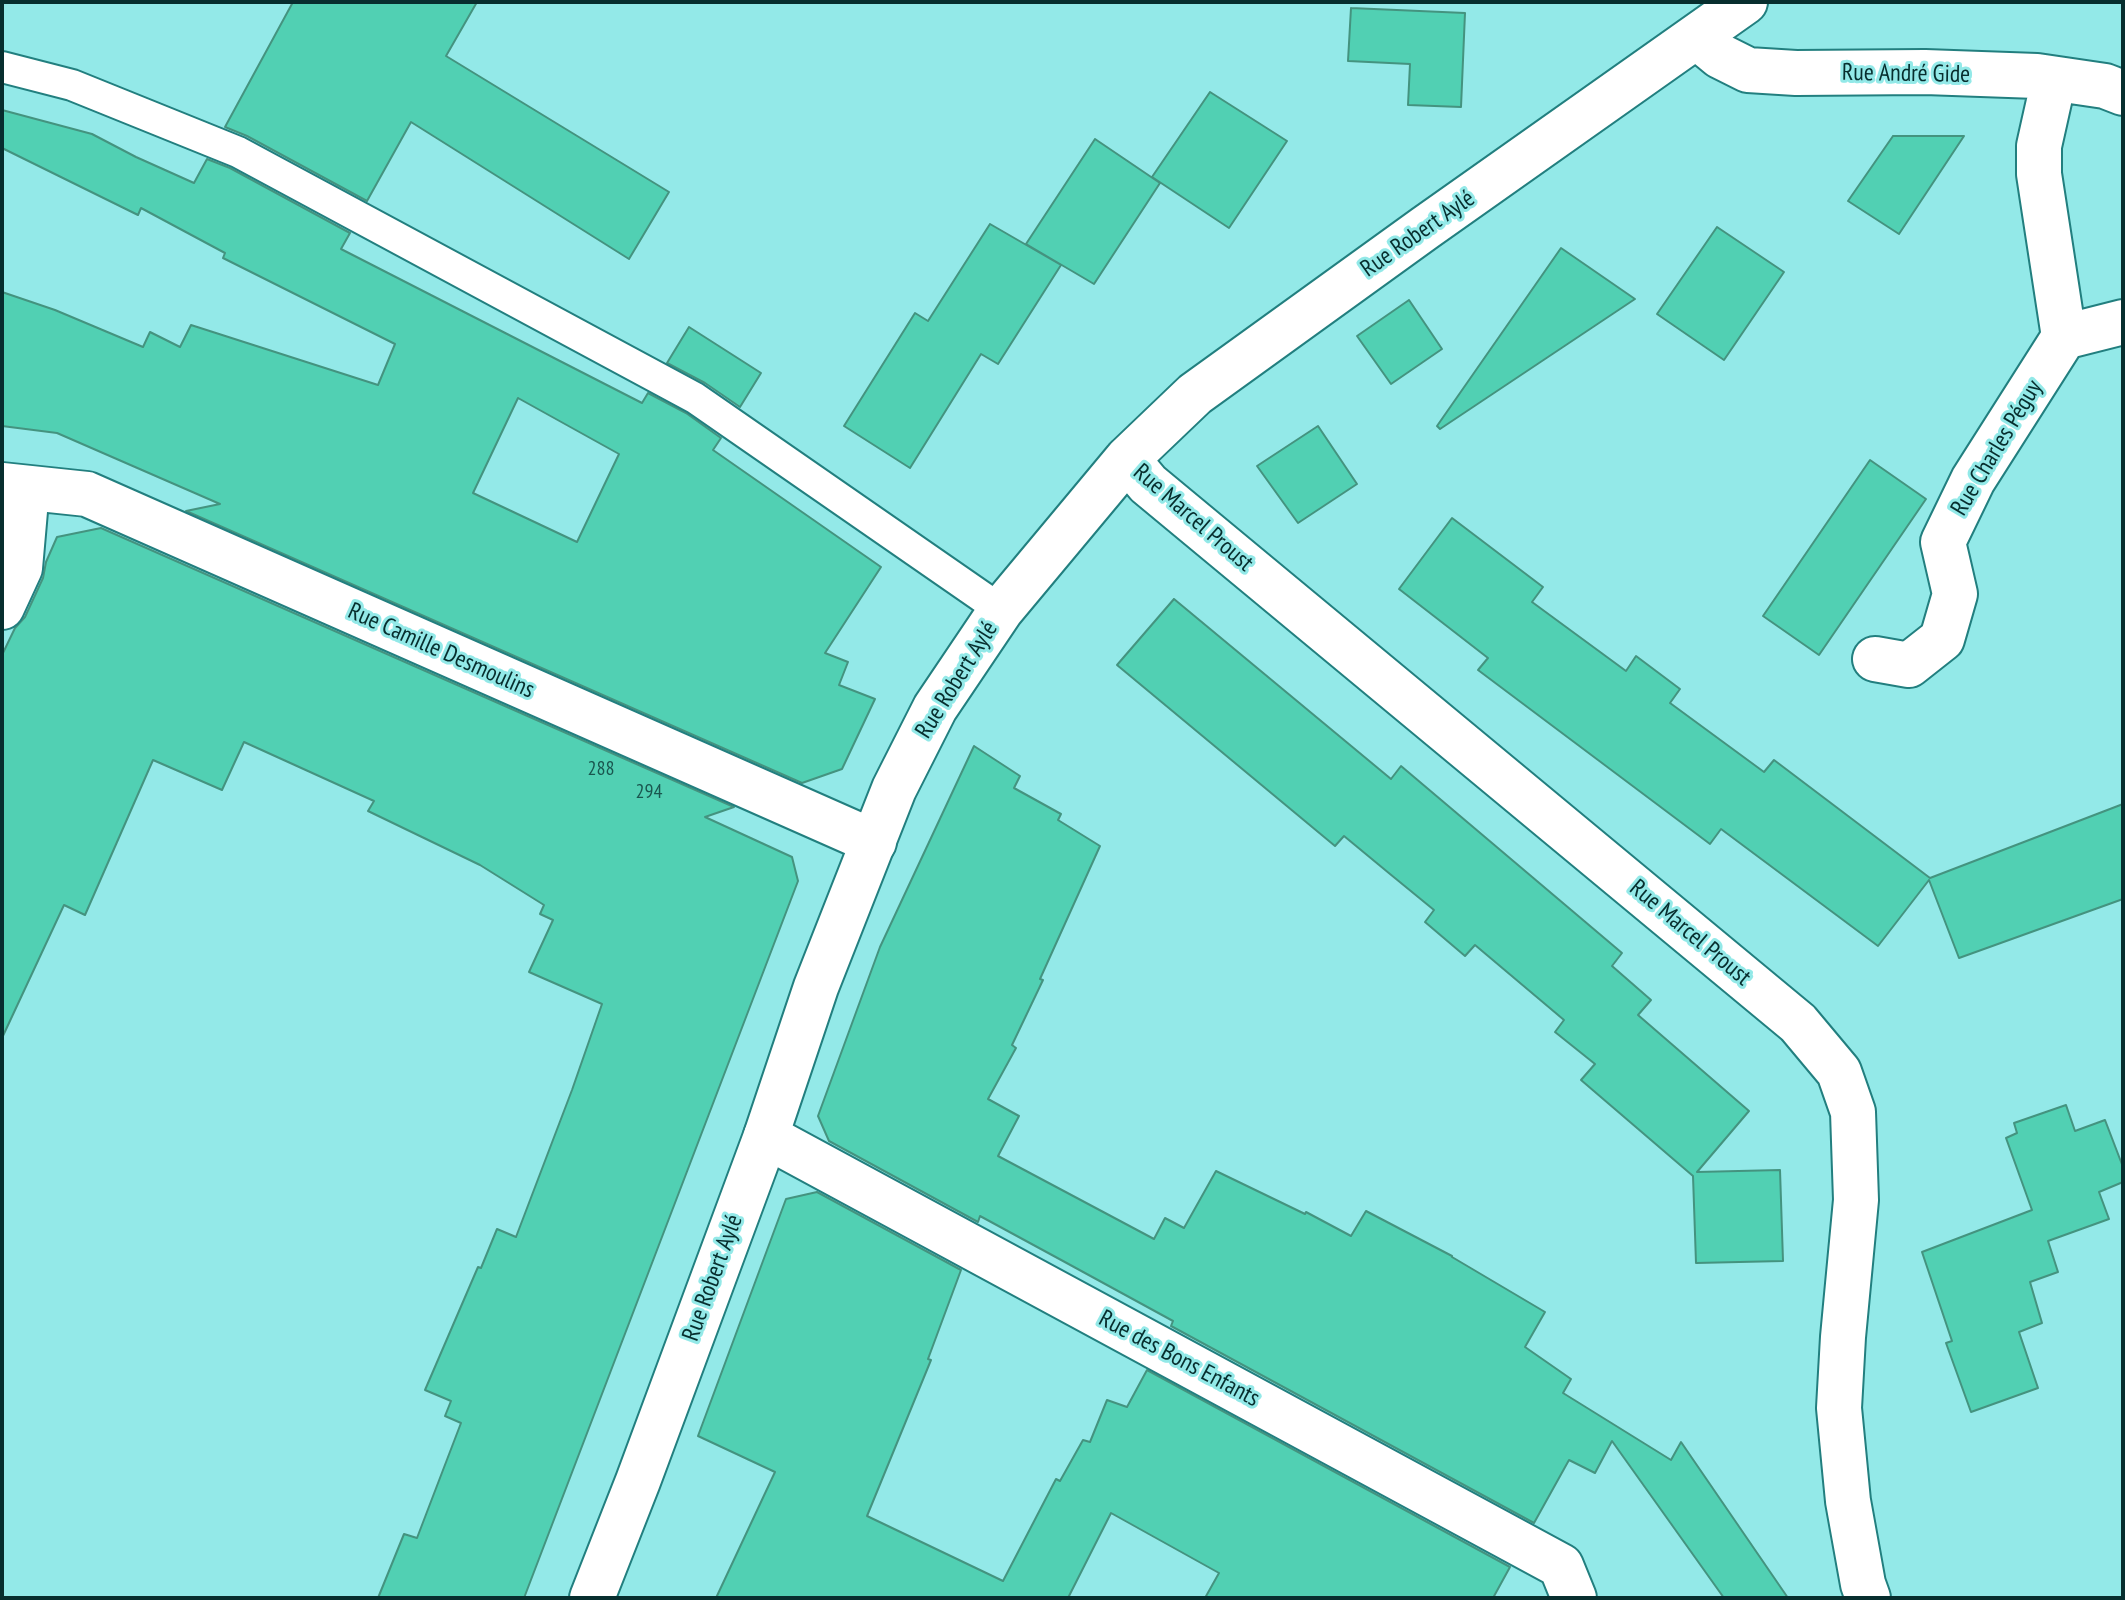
<!DOCTYPE html>
<meta charset="utf-8">
<style>
body{margin:0}
#map{position:relative;width:2125px;height:1600px;overflow:hidden;background:#93e9e8;font-family:"PT Sans Narrow",sans-serif}
canvas{display:block}
.frame{position:absolute;inset:0;border:4px solid #072e2e;pointer-events:none}
</style>
<div id="map">
<canvas width="2125" height="1600"></canvas>
<div class="frame"></div>
</div>
<script>
const g = document.querySelector('canvas').getContext('2d');
g.lineJoin = 'round';
function fillPath(path, color) {
  g.fillStyle = color;
  g.fill(path, 'evenodd');
}
function toPath(rows) {
  const path = new Path2D();
  for (const r of rows) {
    path.moveTo(r[0], r[1]);
    for (let i = 2; i < r.length; i += 2) path.lineTo(r[i], r[i + 1]);
  }
  return path;
}
function trace(path, color, width, dash) {
  g.strokeStyle = color;
  g.lineWidth = width;
  g.lineCap = dash ? 'butt' : 'round';
  g.setLineDash(dash || []);
  g.stroke(path);
}
function drawText(font, color, halo, rows, align = 'center') {
  g.font = font + ' "PT Sans Narrow",sans-serif';
  g.lineWidth = 6;
  g.setLineDash([]);
  g.textBaseline = 'middle';
  g.strokeStyle = halo;
  g.fillStyle = color;
  for (const [text, x, y, turn = 0] of rows) {
    g.save();
    g.translate(x, y);
    g.rotate((+turn || 0) * Math.PI / 180);
    g.textAlign = isNaN(turn) ? turn : align;
    if (halo) g.strokeText(text, 0, 0);
    g.fillText(text, 0, 0);
    g.restore();
  }
}
const building = toPath([
 [293,2,477,2,446,56,669,192,629,259,411,122,367,201,247,136,225,127,293,2],
 [1351,8,1465,13,1461,107,1408,105,1410,64,1348,61,1351,8],
 [1210,92,1287,141,1229,228,1152,177,1210,92],
 [2,110,92,134,136,157,194,183,207,159,230,168,350,233,341,249,642,403,648,393,686,413,721,438,713,450,881,567,825,653,848,662,839,685,875,699,842,769,802,783,186,511,220,504,57,433,2,426,2,292,55,310,143,347,150,332,180,347,191,325,378,385,395,344,223,258,225,253,141,208,138,215,2,148,2,110],
 [518,398,619,454,577,542,473,493,518,398],
 [1893,136,1964,136,1899,234,1848,201,1893,136],
 [1095,139,1160,183,1094,284,1026,244,1095,139],
 [990,224,1061,265,998,364,981,354,910,468,844,426,915,313,928,321,990,224],
 [1717,227,1784,272,1724,360,1657,314,1717,227],
 [1561,248,1635,299,1440,429,1437,426,1561,248],
 [1409,300,1442,349,1391,384,1357,336,1409,300],
 [689,327,761,373,740,407,705,383,667,363,689,327],
 [1318,426,1357,484,1298,523,1257,466,1318,426],
 [1870,460,1926,499,1819,655,1763,616,1870,460],
 [1452,518,1543,587,1532,602,1626,671,1636,656,1680,689,1670,703,1764,772,1774,760,1930,878,2123,804,2123,899,1959,958,1929,880,1878,946,1721,829,1710,844,1478,670,1488,658,1399,589,1452,518],
 [101,528,734,807,705,817,792,857,798,881,524,1598,378,1598,404,1534,417,1538,461,1423,445,1416,451,1401,425,1390,478,1267,481,1268,497,1229,516,1237,572,1090,602,1004,529,972,553,920,540,914,544,905,480,865,368,811,374,801,244,742,222,790,153,760,85,915,64,905,2,1038,2,655,15,628,25,617,43,578,46,562,57,537,101,528],
 [1174,599,1391,779,1401,766,1622,953,1612,966,1651,1000,1638,1015,1749,1111,1697,1172,1780,1170,1783,1261,1696,1263,1693,1176,1581,1080,1595,1064,1555,1032,1564,1020,1475,945,1465,956,1425,922,1434,910,1390,874,1344,836,1335,846,1117,665,1174,599],
 [974,746,1020,776,1014,788,1061,814,1058,820,1100,846,1040,979,1043,980,1012,1045,1016,1048,988,1099,1019,1116,998,1156,1154,1239,1165,1218,1184,1228,1216,1171,1305,1214,1306,1212,1351,1236,1366,1211,1452,1256,1452,1257,1545,1312,1525,1347,1571,1379,1563,1393,1671,1460,1681,1442,1788,1598,1724,1598,1612,1441,1595,1473,1569,1460,1534,1523,1171,1326,1173,1321,1063,1261,980,1216,978,1222,829,1141,818,1116,880,947,974,746],
 [2066,1105,2075,1131,2105,1120,2123,1167,2123,1182,2099,1192,2109,1219,2048,1241,2058,1272,2030,1282,2042,1323,2019,1332,2038,1388,1971,1412,1946,1343,1952,1341,1922,1252,2032,1210,2006,1138,2017,1133,2014,1123,2066,1105],
 [817,1192,961,1270,928,1359,931,1360,867,1516,1003,1581,1056,1479,1060,1481,1083,1440,1090,1442,1107,1400,1127,1407,1147,1370,1510,1567,1493,1598,1205,1598,1219,1573,1111,1513,1068,1598,716,1598,775,1472,698,1436,786,1199,817,1192]
]);
fillPath(building, '#51d0b3');
trace(building, '#44937f', 2);
const lane = toPath([
 [2,67,72,85,238,152,695,398,1001,610]
]);
const street = toPath([
 [1697,37,1720,56,1748,70,1796,73,1925,72,2037,76,2105,86,2123,93],
 [2054,79,2039,146,2039,174,2064,337],
 [2,485,87,494,874,842],
 [2,607,20,568,27,488],
 [1875,659,1909,665,1942,639,1955,594,1943,542,1973,480,2064,337,2123,322],
 [766,1136,1561,1566,1574,1598]
]);
const secondary = toPath([
 [1127,459,1148,484,1798,1023,1839,1072,1853,1112,1856,1200,1843,1337,1839,1408,1848,1501,1863,1584,1868,1598],
 [592,1598,638,1481,766,1136,816,987,894,789,935,708,1001,610,1127,459,1195,394,1425,228,1745,2]
]);
trace(lane, '#227f7f', 34);
trace(street, '#227f7f', 48);
trace(secondary, '#227f7f', 48);
trace(lane, '#fff', 30);
trace(street, '#fff', 44);
trace(secondary, '#fff', 44);
drawText('20px', '#1a564f', null, [
 ["288",601,769],
 ["294",649,792]
]);
drawText('24px', '#072e2e', '#93e9e8', [
 ["Rue André Gide",1906,74,1],
 ["Rue Robert Aylé",1418,234,-35],
 ["Rue Charles Péguy",1997,448,-59],
 ["Rue Marcel Proust",1193,518,41],
 ["Rue Camille Desmoulins",441,651,24],
 ["Rue Robert Aylé",957,680,-58],
 ["Rue Marcel Proust",1690,933,40],
 ["Rue Robert Aylé",713,1278,-70],
 ["Rue des Bons Enfants",1179,1359,28]
]);
</script>
